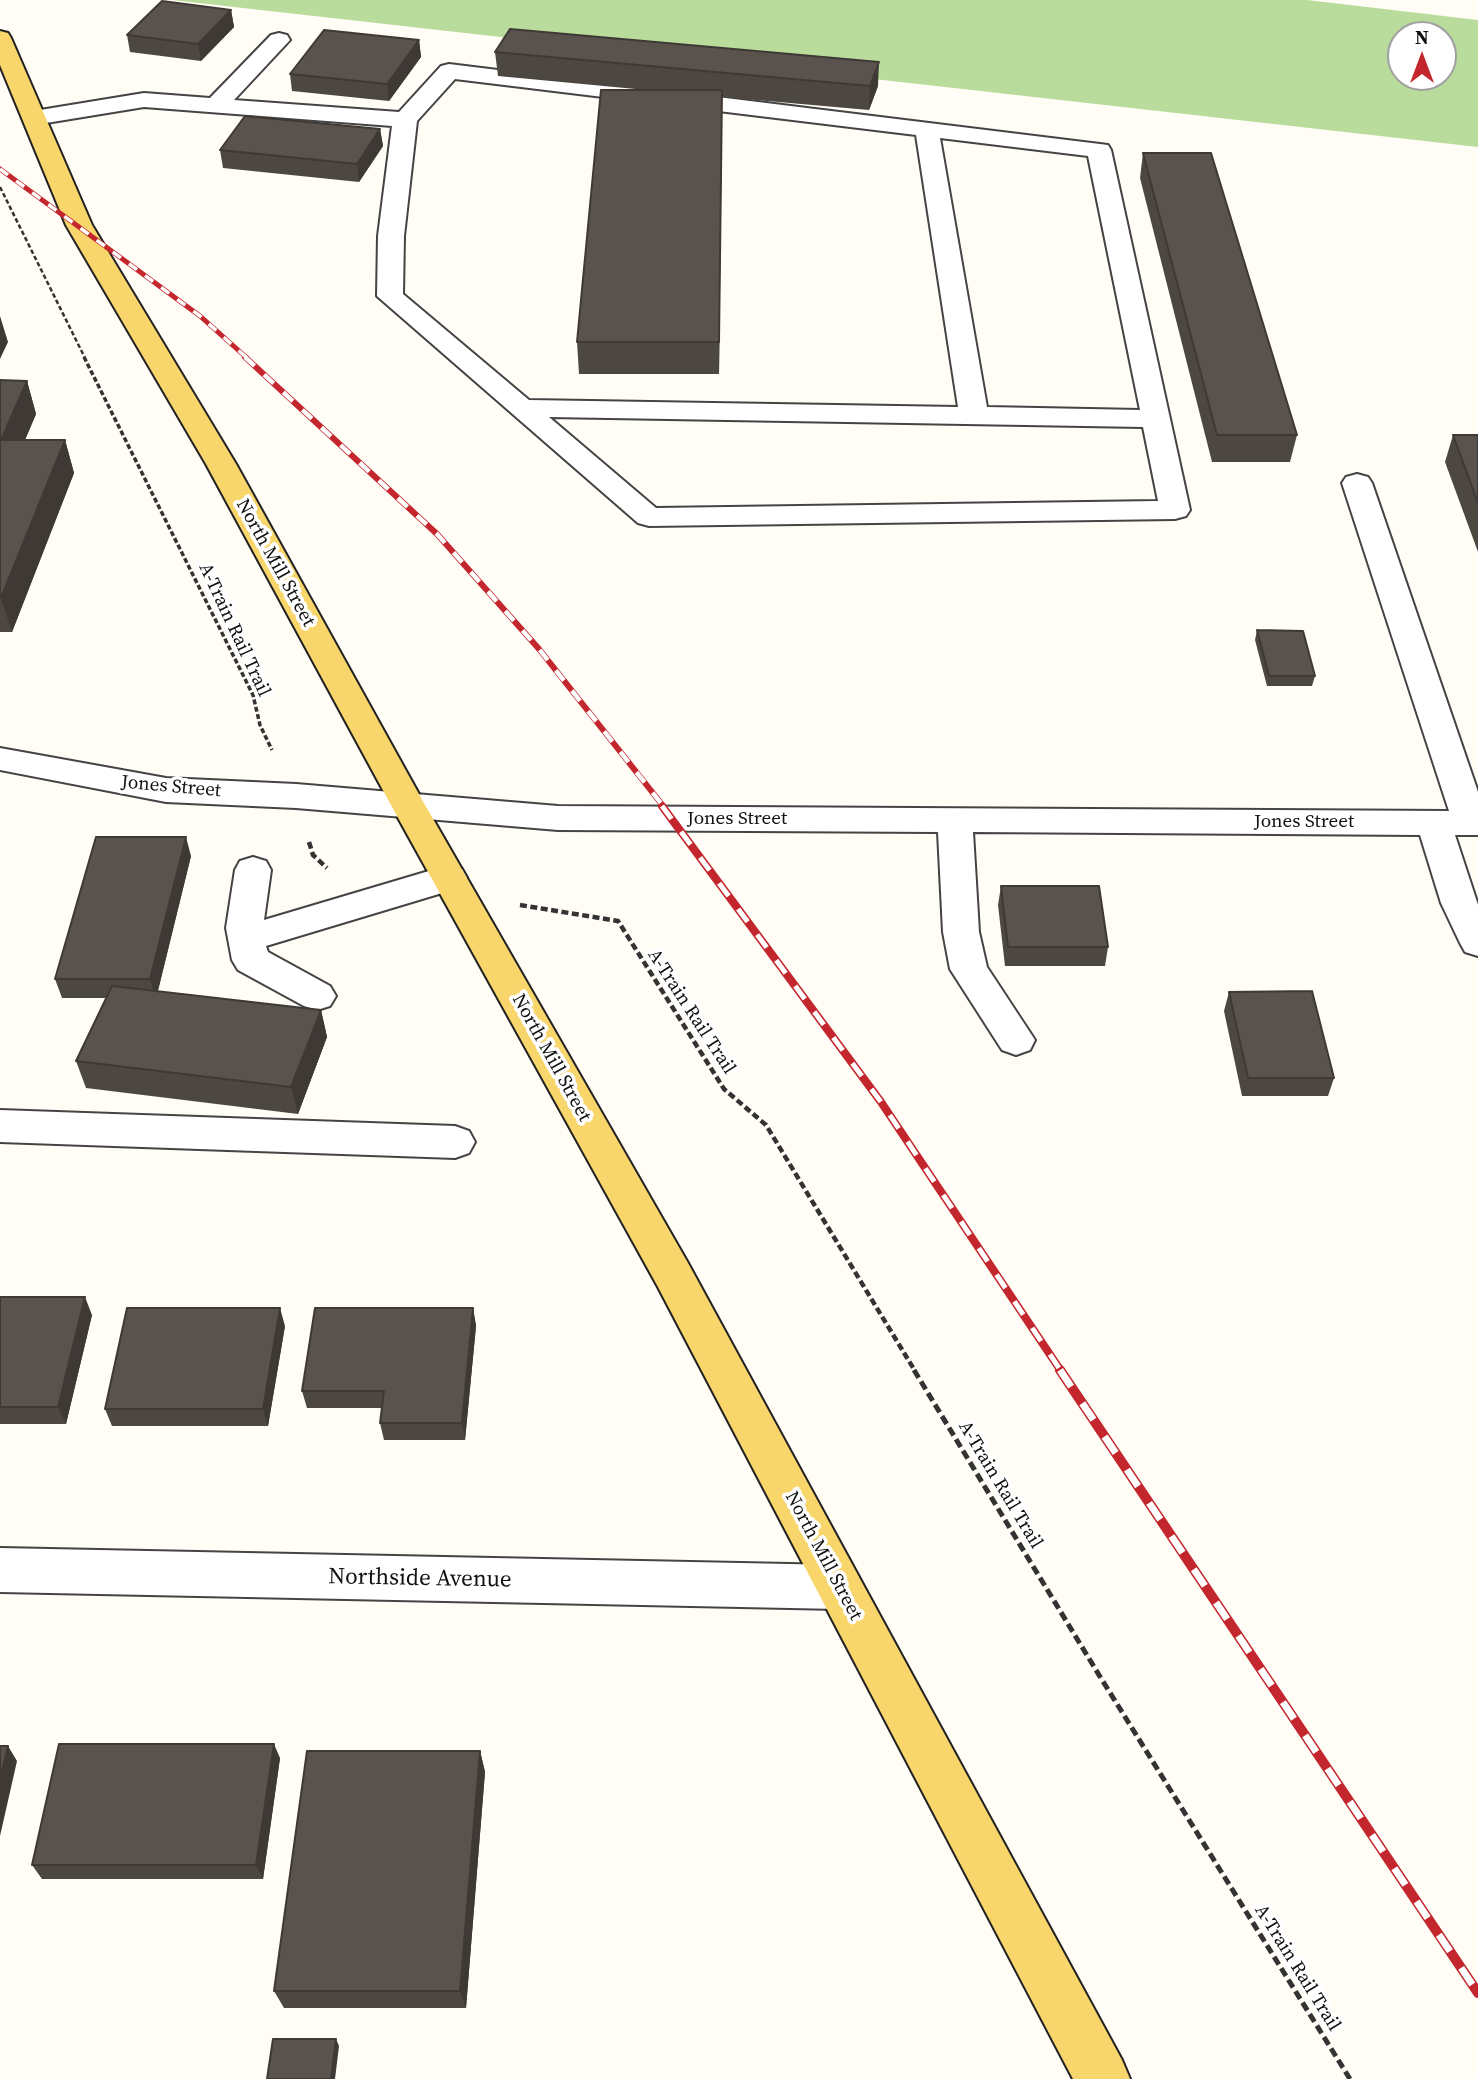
<!DOCTYPE html>
<style>
body{margin:0}
#map{position:relative;width:1478px;height:2079px;overflow:hidden;background:#fffdf5;font-family:"Source Serif 4",serif}
canvas{display:block}
.north{position:absolute;left:1387px;top:21px;width:70px;height:70px;box-sizing:border-box;background:#fff;border:2px solid #a0a0a0;border-radius:50%;rotate:0deg;font-size:19px;font-weight:700;line-height:28px;text-align:center;color:#111}
.north::after{content:'';display:block;margin:auto;width:24px;height:32px;background:#c4262e;clip-path:polygon(50% 0,100% 100%,50% 72%,0 100%)}
</style>
<div id="map">
<canvas width="1478" height="2079"></canvas>
<div class="north">N</div>
</div>
<script>
const g = document.querySelector('canvas').getContext('2d');
g.lineJoin = 'round';
function fillPath(path, color) {
  g.fillStyle = color;
  g.fill(path, 'evenodd');
}
function toPath(rows) {
  const path = new Path2D();
  for (const r of rows) {
    path.moveTo(r[0], r[1]);
    for (let i = 2; i < r.length; i += 2) path.lineTo(r[i], r[i + 1]);
  }
  return path;
}
function trace(path, color, width, dash) {
  g.strokeStyle = color;
  g.lineWidth = width;
  g.lineCap = dash ? 'butt' : 'round';
  g.setLineDash(dash || []);
  g.stroke(path);
}
function drawText(font, color, halo, rows, align = 'center') {
  g.font = font + ' "Source Serif 4",serif';
  g.lineWidth = 7;
  g.setLineDash([]);
  g.textBaseline = 'middle';
  g.strokeStyle = halo;
  g.fillStyle = color;
  for (const [text, x, y, turn = 0] of rows) {
    g.save();
    g.translate(x, y);
    g.rotate((+turn || 0) * Math.PI / 180);
    g.textAlign = isNaN(turn) ? turn : align;
    if (halo) g.strokeText(text, 0, 0);
    g.fillText(text, 0, 0);
    g.restore();
  }
}
fillPath(toPath([
 [172,0,1307,0,1333,3,1478,20,1478,147],
 [1401,35,1443,35,1443,77,1401,77]
]), '#b9dc9c');
const minor = toPath([
 [279,33,287,35,290,40,234,100,399,112,441,66,449,64,1108,145,1111,150,1190,510,1186,516,1175,519,649,526,638,523,377,296,378,236,392,126,144,107,34,125,26,123,22,118,26,113,34,111,144,93,210,98,271,35,279,33],
 [455,79,916,135,958,407,529,400,403,294,404,236,417,121,455,79],
 [940,138,1088,156,1140,410,987,407,940,138],
 [549,417,1143,427,1158,501,656,508,549,417],
 [1357,474,1368,477,1372,483,1478,792,1478,835,1455,835,1478,905,1478,956,1465,952,1460,943,1441,903,1420,835,973,832,979,932,987,967,1035,1040,1030,1050,1016,1055,1002,1050,950,969,943,932,938,832,558,830,296,808,166,802,0,770,0,748,166,778,296,784,558,806,1449,811,1342,483,1346,477,1357,474],
 [253,857,266,861,271,870,264,920,449,865,462,869,467,878,462,887,266,946,268,952,330,986,336,996,330,1006,317,1010,304,1006,238,970,232,960,226,928,235,870,240,861,253,857],
 [0,1110,455,1126,469,1131,475,1142,469,1153,455,1158,0,1142,0,1110],
 [0,1548,839,1565,856,1572,863,1587,856,1602,839,1609,0,1592,0,1548]
]);
const major = toPath([
 [0,31,8,33,11,38,92,225,236,464,425,805,688,1263,1122,2060,1130,2079,1073,2079,658,1287,391,805,206,464,66,225,0,65,0,31]
]);
trace(minor, '#444', 4);
trace(major, '#222', 4);
trace(toPath([
 [0,187,85,358]
]), '#333', 2.5, [4.5, 2.5]);
trace(toPath([
 [84,357,253,695,260,725,272,750]
]), '#333', 3.5, [5, 2.5]);
trace(toPath([
 [309,842,313,855,327,868],
 [520,905,618,921,724,1089,766,1125,915,1371]
]), '#333', 4.5, [7, 3.5]);
trace(toPath([
 [914,1370,1099,1675,1350,2079]
]), '#333', 5, [9, 4.5]);
fillPath(minor, '#fff');
fillPath(major, '#f9d66b');
const railFar3 = toPath([
 [0,169,200,316,247,358]
]);
const railFar2 = toPath([
 [245,357,437,534,539,649,664,807]
]);
const railFar1 = toPath([
 [662,806,881,1102,1061,1371]
]);
const rail = toPath([
 [1060,1370,1478,1993]
]);
trace(railFar3, '#c4262e', 5);
trace(railFar2, '#c4262e', 6);
trace(railFar1, '#c4262e', 8);
trace(rail, '#c4262e', 10);
trace(railFar3, '#fff', 3.5, [10]);
trace(railFar2, '#fff', 4.5, [13]);
trace(railFar1, '#fff', 5, [16]);
trace(rail, '#fff', 7, [20]);
fillPath(toPath([
 [231,10,234,27,201,61,130,52,127,35],
 [419,40,421,57,389,101,292,91,290,74],
 [495,52,878,86,869,110,722,97,719,374,579,374,577,342,646,90,498,76],
 [380,129,383,146,359,182,223,168,220,150],
 [1143,153,1297,435,1290,462,1212,462,1140,178],
 [0,380,27,381,36,414,25,440,65,440,74,473,12,632,0,632],
 [1453,435,1478,435,1478,552,1445,462],
 [1257,630,1315,676,1312,686,1267,686,1255,640],
 [191,856,158,991,321,1010,327,1037,298,1114,86,1088,76,1061,106,998,62,998,55,979],
 [1001,886,1108,947,1105,966,1005,966,998,905],
 [1229,992,1334,1078,1328,1096,1242,1096,1224,1011],
 [0,1297,92,1315,66,1424,0,1424],
 [473,1308,476,1326,465,1440,384,1440,380,1423,382,1408,307,1408,302,1391],
 [285,1326,268,1426,112,1426,105,1409],
 [480,1751,485,1772,466,2008,284,2008,274,1991],
 [280,1758,263,1879,42,1879,32,1865]
]), '#4d4742');
fillPath(toPath([
 [231,10,234,27,201,61,198,44],
 [419,40,421,57,389,101,387,84],
 [879,62,878,86,869,110,870,86],
 [722,90,722,121,719,374,719,342],
 [380,129,383,146,359,182,357,164],
 [0,316,8,342,0,359],
 [27,381,36,414,11,473,1,440],
 [65,440,74,473,12,632,1,598],
 [186,837,191,856,156,998,150,979],
 [321,1010,327,1037,298,1114,291,1087],
 [85,1297,92,1315,66,1424,58,1407],
 [280,1308,285,1326,268,1426,263,1409],
 [473,1308,476,1326,465,1440,462,1423],
 [274,1744,280,1758,263,1879,256,1865],
 [8,1746,17,1761,0,1836,0,1779],
 [480,1751,485,1772,466,2008,460,1991],
 [336,2039,339,2046,335,2079,331,2079]
]), '#3f3936');
const building = toPath([
 [162,1,231,10,198,44,127,35,162,1],
 [510,29,879,62,870,86,495,52,510,29],
 [324,30,419,40,387,84,290,74,324,30],
 [601,90,722,90,719,342,577,342,601,90],
 [245,116,380,129,357,164,220,150,245,116],
 [1143,153,1211,153,1297,435,1217,435,1143,153],
 [0,380,27,381,1,440,65,440,1,598,0,598,0,380],
 [1453,435,1478,435,1478,503,1453,435],
 [1257,630,1303,631,1315,676,1269,676,1257,630],
 [96,837,186,837,150,979,55,979,96,837],
 [1001,886,1099,886,1108,947,1008,947,1001,886],
 [112,986,321,1010,291,1087,76,1061,112,986],
 [1312,991,1334,1078,1248,1078,1229,992,1312,991],
 [0,1297,85,1297,58,1407,0,1407,0,1297],
 [127,1308,280,1308,263,1409,105,1409,127,1308],
 [315,1308,473,1308,462,1423,380,1423,384,1391,302,1391,315,1308],
 [59,1744,274,1744,256,1865,32,1865,59,1744],
 [0,1746,8,1746,0,1779,0,1746],
 [307,1751,480,1751,460,1991,274,1991,307,1751],
 [273,2039,336,2039,331,2079,267,2079,273,2039]
]);
fillPath(building, '#5a524d');
trace(building, '#3f3936', 2);
drawText('19px', '#111', '#fff', [
 ["North Mill Street",275,563,61],
 ["A-Train Rail Trail",234,630,65],
 ["Jones Street",171,787,5],
 ["Jones Street",737,819],
 ["Jones Street",1304,822],
 ["A-Train Rail Trail",691,1012,57],
 ["North Mill Street",551,1058,61],
 ["A-Train Rail Trail",1000,1485,59],
 ["North Mill Street",823,1556,62],
 ["A-Train Rail Trail",1297,1968,58]
]);
drawText('23px', '#111', '#fff', [
 ["Northside Avenue",420,1579,1]
]);
</script>
